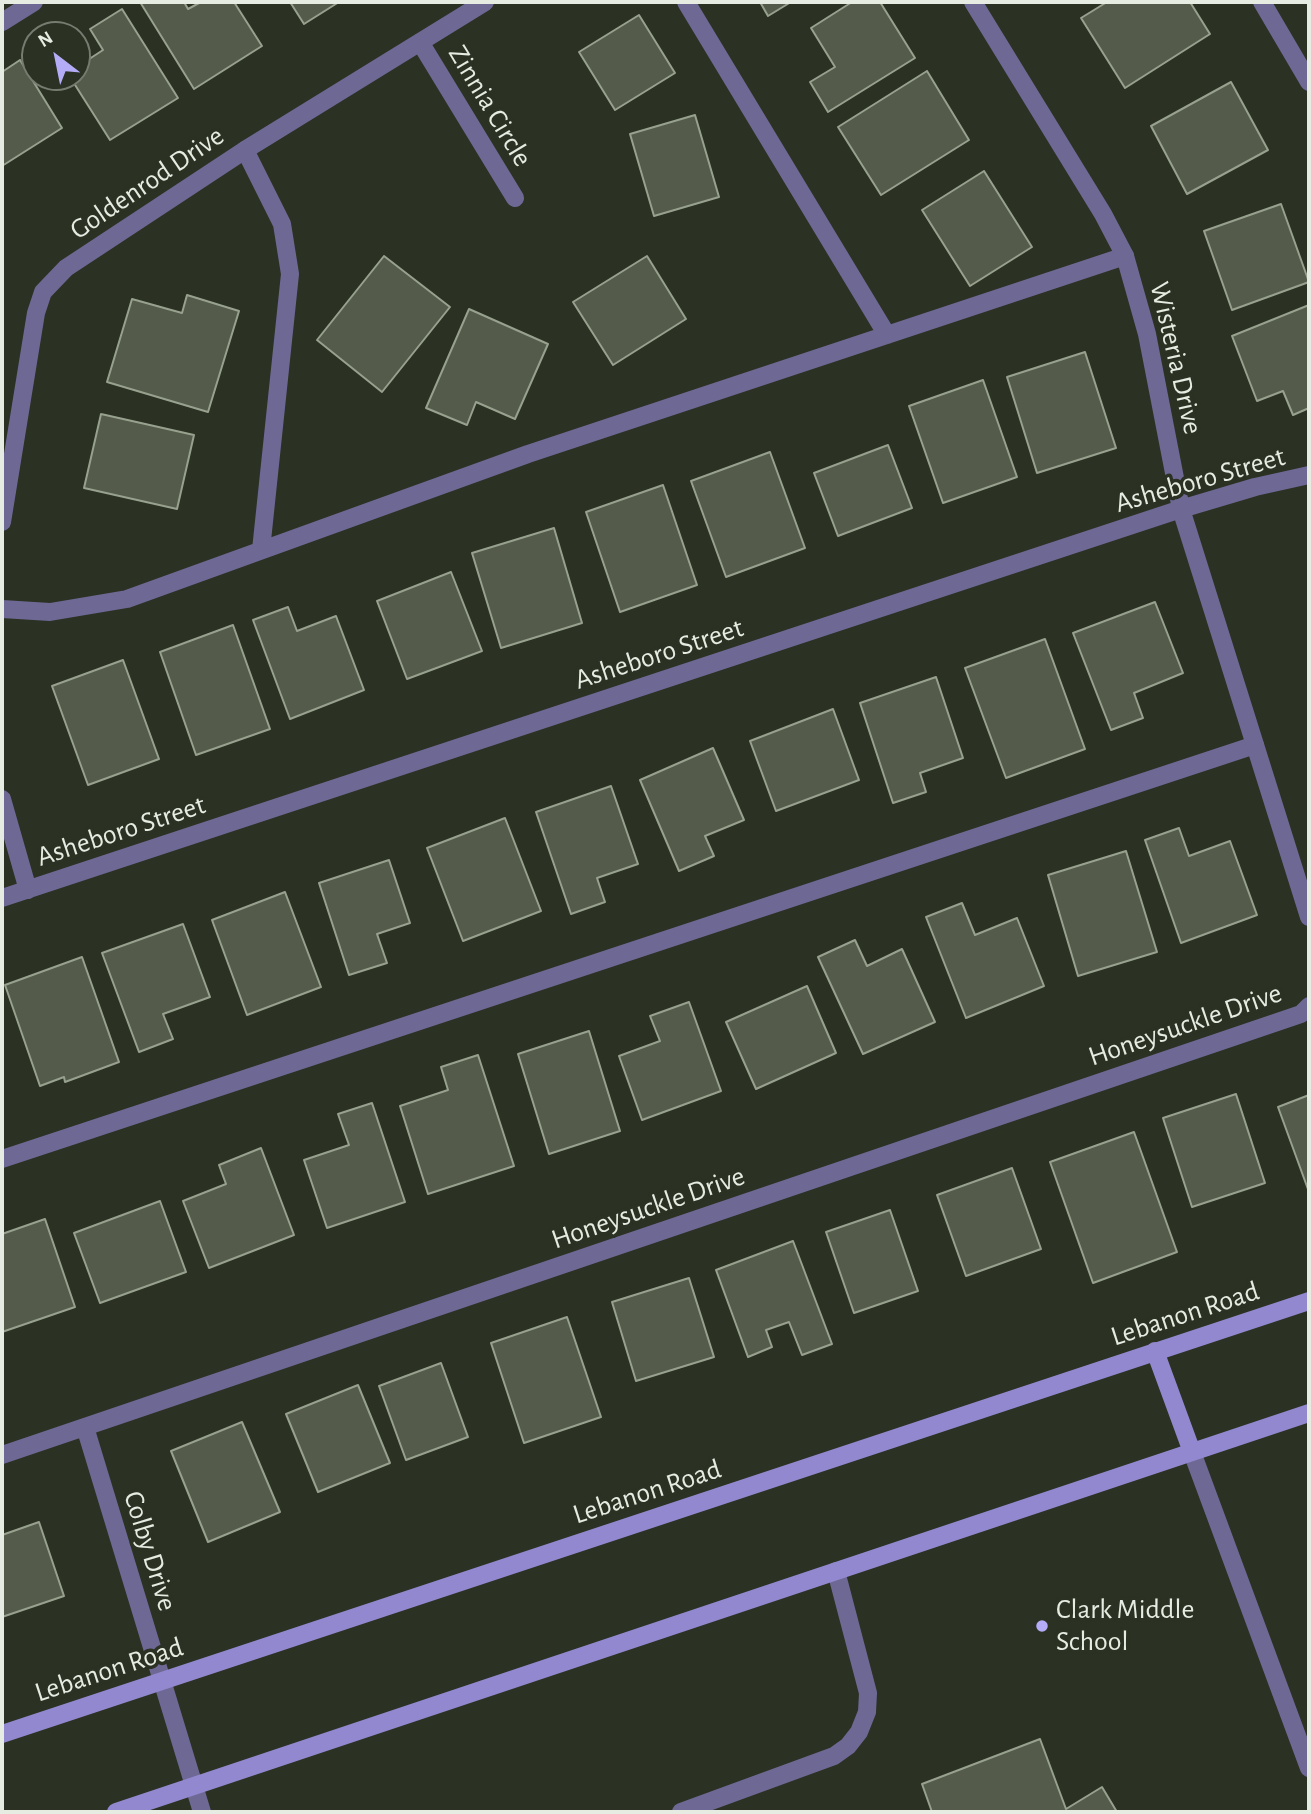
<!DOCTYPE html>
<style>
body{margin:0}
#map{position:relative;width:1311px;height:1814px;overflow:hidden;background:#2b3123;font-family:"Alegreya Sans",sans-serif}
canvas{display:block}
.frame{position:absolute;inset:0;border:4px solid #e7ece2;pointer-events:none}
.north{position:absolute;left:21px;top:21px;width:70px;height:70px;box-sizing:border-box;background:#2b3123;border:2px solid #767c6f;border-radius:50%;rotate:328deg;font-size:19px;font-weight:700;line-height:28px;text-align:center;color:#e7ece2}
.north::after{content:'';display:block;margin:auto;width:24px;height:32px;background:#b5acf8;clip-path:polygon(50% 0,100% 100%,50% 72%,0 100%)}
</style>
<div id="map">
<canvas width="1311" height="1814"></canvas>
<div class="frame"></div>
<div class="north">N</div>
</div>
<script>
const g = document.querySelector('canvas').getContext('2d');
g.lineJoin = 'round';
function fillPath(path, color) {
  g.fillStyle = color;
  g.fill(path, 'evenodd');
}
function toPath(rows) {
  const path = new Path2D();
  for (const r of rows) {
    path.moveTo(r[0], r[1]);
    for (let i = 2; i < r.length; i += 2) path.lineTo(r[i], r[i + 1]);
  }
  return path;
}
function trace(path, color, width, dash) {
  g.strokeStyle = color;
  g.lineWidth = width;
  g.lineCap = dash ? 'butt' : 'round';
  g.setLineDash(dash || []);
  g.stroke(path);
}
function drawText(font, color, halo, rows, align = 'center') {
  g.font = font + ' "Alegreya Sans",sans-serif';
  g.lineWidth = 7;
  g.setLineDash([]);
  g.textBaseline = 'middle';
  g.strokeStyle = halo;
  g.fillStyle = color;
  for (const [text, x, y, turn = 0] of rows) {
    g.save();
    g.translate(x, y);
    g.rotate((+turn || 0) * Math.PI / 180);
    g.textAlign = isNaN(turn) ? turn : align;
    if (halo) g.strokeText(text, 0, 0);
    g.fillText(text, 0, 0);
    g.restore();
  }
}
const building = toPath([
 [140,2,184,2,188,9,201,2,234,2,262,46,194,89,140,2],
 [290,2,339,2,304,24,290,2],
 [760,2,791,2,768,16,760,2],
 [852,2,880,2,915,58,828,112,810,82,835,67,811,28,852,2],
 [1107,2,1190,2,1210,34,1125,88,1081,18,1107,2],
 [122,9,178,98,110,140,70,77,77,77,77,67,103,50,90,29,122,9],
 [639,15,675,73,615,110,579,52,639,15],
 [20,60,62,128,2,166,2,72,20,60],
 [927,71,969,140,881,195,838,127,927,71],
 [1231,82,1268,150,1187,194,1151,126,1231,82],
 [695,115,719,197,654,216,630,134,695,115],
 [984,171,1032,247,970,286,922,210,984,171],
 [1281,204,1309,282,1232,310,1204,231,1281,204],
 [384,256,450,307,382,392,317,340,384,256],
 [647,256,686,319,613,365,573,302,647,256],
 [187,295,239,311,208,412,107,382,132,299,182,313,187,295],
 [1309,305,1309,408,1293,415,1283,391,1257,401,1232,336,1309,305],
 [469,309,548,344,515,419,476,402,467,425,426,408,469,309],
 [1085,352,1116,448,1037,473,1007,377,1085,352],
 [983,380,1017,477,943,503,909,406,983,380],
 [101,414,194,435,177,509,84,488,101,414],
 [888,445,912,508,838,536,814,473,888,445],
 [770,452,805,548,726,577,691,481,770,452],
 [663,485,697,585,620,612,586,512,663,485],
 [554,528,582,623,501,648,472,553,554,528],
 [451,572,482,651,407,679,377,601,451,572],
 [1155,602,1183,673,1134,693,1143,718,1111,730,1073,633,1155,602],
 [288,607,297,631,336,616,364,690,290,719,253,620,288,607],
 [233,625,270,729,196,755,160,652,233,625],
 [1045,639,1085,749,1006,778,965,668,1045,639],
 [123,660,159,759,88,785,52,686,123,660],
 [936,677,963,758,920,773,926,792,893,803,860,703,936,677],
 [833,709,859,780,776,811,750,741,833,709],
 [713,748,744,820,705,836,714,856,679,871,640,780,713,748],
 [611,786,638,864,597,878,605,902,571,914,536,812,611,786],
 [505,818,541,911,463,941,427,848,505,818],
 [1179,828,1189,856,1230,841,1257,915,1181,943,1145,840,1179,828],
 [1126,851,1157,952,1078,976,1048,875,1126,851],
 [389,860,410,923,377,934,387,963,349,975,319,883,389,860],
 [285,892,321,987,247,1015,212,920,285,892],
 [962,903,975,935,1017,918,1044,986,966,1018,926,917,962,903],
 [183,924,210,997,163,1014,173,1039,139,1052,102,953,183,924],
 [855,940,867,966,902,949,935,1022,863,1054,818,957,855,940],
 [82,957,119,1062,65,1082,64,1077,40,1086,5,985,82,957],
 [807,986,836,1053,756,1089,726,1022,807,986],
 [689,1002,721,1091,642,1120,619,1056,660,1041,650,1016,689,1002],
 [589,1031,620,1131,549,1154,518,1054,589,1031],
 [478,1055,514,1166,428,1194,400,1106,448,1090,441,1067,478,1055],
 [1236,1094,1265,1183,1192,1207,1163,1118,1236,1094],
 [1309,1095,1309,1192,1278,1107,1309,1095],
 [372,1103,405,1202,327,1228,304,1160,349,1145,338,1114,372,1103],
 [1134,1132,1177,1252,1093,1283,1050,1162,1134,1132],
 [261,1148,294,1235,209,1268,183,1201,226,1184,219,1165,261,1148],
 [1012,1168,1041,1249,966,1276,937,1195,1012,1168],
 [160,1201,186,1272,100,1303,74,1233,160,1201],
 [890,1210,918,1291,854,1313,826,1232,890,1210],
 [45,1219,75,1307,2,1332,2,1234,45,1219],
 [793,1241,832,1344,802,1355,789,1322,766,1330,772,1347,748,1357,716,1270,793,1241],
 [689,1278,714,1357,636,1381,612,1302,689,1278],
 [567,1317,601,1417,524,1443,491,1343,567,1317],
 [441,1363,468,1437,406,1460,379,1386,441,1363],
 [358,1385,390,1463,318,1492,286,1414,358,1385],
 [242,1422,280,1512,208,1542,171,1451,242,1422],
 [39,1522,64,1596,2,1617,2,1535,39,1522],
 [1040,1739,1066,1809,1102,1787,1117,1812,932,1812,922,1784,1040,1739]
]);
fillPath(building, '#545b4b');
trace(building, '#98a08e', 2);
trace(toPath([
 [686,2,887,335],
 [1262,2,1309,82],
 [2,22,34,2],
 [245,150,282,224,290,274,261,550],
 [2,609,50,612,127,599,528,454,1125,256],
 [2,1159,1255,745],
 [1192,1452,1309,1768],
 [681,1812,834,1756,848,1746,859,1732,867,1712,868,1693,836,1571]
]), '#6e6895', 18);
trace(toPath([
 [973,2,1103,214,1125,256,1147,334,1181,509,1309,917],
 [420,42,515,198],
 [2,522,36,313,43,292,66,268,245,150,485,2],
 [2,799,28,890],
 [2,898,1181,509,1255,487,1309,475],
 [85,1427,202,1812],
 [2,1455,1301,1014,1309,1006]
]), '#6e6895', 18);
trace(toPath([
 [1155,1351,1192,1452],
 [2,1734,1309,1301],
 [116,1812,1309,1413]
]), '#9188cf', 18);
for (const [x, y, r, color] of [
 [1042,1626,7,"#b5acf8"]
]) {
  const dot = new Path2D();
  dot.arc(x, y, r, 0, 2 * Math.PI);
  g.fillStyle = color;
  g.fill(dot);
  trace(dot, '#2b3123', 2.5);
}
drawText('28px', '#e7ece2', '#2b3123', [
 ["Zinnia Circle",490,106,59],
 ["Goldenrod Drive",147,183,-34],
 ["Wisteria Drive",1176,358,77],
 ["Asheboro Street",1200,480,-16],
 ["Asheboro Street",659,654,-18],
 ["Asheboro Street",121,831,-18],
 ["Honeysuckle Drive",1185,1025,-19],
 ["Honeysuckle Drive",648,1208,-19],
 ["Lebanon Road",1185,1314,-18],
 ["Lebanon Road",647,1492,-18],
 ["Colby Drive",150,1551,73],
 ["Lebanon Road",109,1670,-18]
]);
drawText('28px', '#e7ece2', '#2b3123', [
 ["Clark Middle",1056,1610],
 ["School",1056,1642]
], 'left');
</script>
